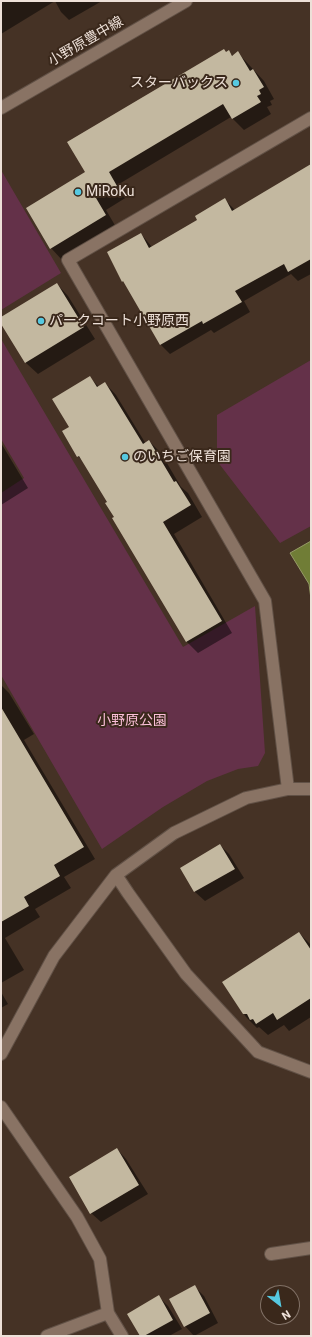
<!DOCTYPE html>
<meta charset="utf-8">
<style>
body{margin:0}
#map{position:relative;width:312px;height:1337px;overflow:hidden;background:#453225;font-family:Roboto,sans-serif}
canvas{display:block}
.frame{position:absolute;inset:0;border:2px solid #ede0d8;pointer-events:none}
.north{position:absolute;left:260px;top:1285px;width:40px;height:40px;box-sizing:border-box;background:#3a281b;border:1px solid #827267;border-radius:50%;rotate:149deg;font-size:11px;font-weight:700;line-height:16px;text-align:center;color:#ede0d8}
.north::after{content:'';display:block;margin:auto;width:14px;height:18px;background:#56c9e1;clip-path:polygon(50% 0,100% 100%,50% 72%,0 100%)}
</style>
<div id="map">
<canvas width="312" height="1337"></canvas>
<div class="frame"></div>
<div class="north">N</div>
</div>
<script>
const g = document.querySelector('canvas').getContext('2d');
g.lineJoin = 'round';
function fillPath(path, color) {
  g.fillStyle = color;
  g.fill(path, 'evenodd');
}
function toPath(rows) {
  const path = new Path2D();
  for (const r of rows) {
    path.moveTo(r[0], r[1]);
    for (let i = 2; i < r.length; i += 2) path.lineTo(r[i], r[i + 1]);
  }
  return path;
}
function trace(path, color, width, dash) {
  g.strokeStyle = color;
  g.lineWidth = width;
  g.lineCap = dash ? 'butt' : 'round';
  g.setLineDash(dash || []);
  g.stroke(path);
}
function drawText(font, color, halo, rows, align = 'center') {
  g.font = font + ' Roboto,"Noto Sans JP",sans-serif';
  g.lineWidth = 4;
  g.setLineDash([]);
  g.textBaseline = 'middle';
  g.strokeStyle = halo;
  g.fillStyle = color;
  for (const [text, x, y, turn = 0] of rows) {
    g.save();
    g.translate(x, y);
    g.rotate((+turn || 0) * Math.PI / 180);
    g.textAlign = isNaN(turn) ? turn : align;
    if (halo) g.strokeText(text, 0, 0);
    g.fillText(text, 0, 0);
    g.restore();
  }
}
fillPath(toPath([
 [1,170,61,273,1,310],
 [1,339,183,647,255,606,265,753,258,766,238,769,207,781,163,807,102,849,1,675,1,493,24,478,1,439],
 [311,360,311,526,280,543,217,461,217,415]
]), '#643149');
const water = toPath([
 [311,541,311,599,309,584,290,553,311,541]
]);
fillPath(water, '#707d36');
trace(water, '#969b67', 1);
fillPath(toPath([
 [1,1,102,1,69,20,61,12,55,1,1,34],
 [228,52,233,56,238,53,264,81,274,99,270,101,272,105,267,107,271,114,244,130,231,117,119,184,127,197,106,210,116,227,62,260,51,248,87,173],
 [311,165,311,274,298,281,291,274,244,301,250,312,214,333,211,330,170,354,161,345,126,284,141,234,152,247,199,220,225,200,235,210],
 [57,284,68,296,95,339,38,374,26,363,1,322,1,318],
 [90,378,99,387,105,383,116,395,146,444,149,441,161,453,181,487,188,493,202,517,174,534,232,633,198,653,186,641,115,517,108,502,85,463,78,456,70,428],
 [1,443,28,488,1,505],
 [1,685,9,693,34,734,24,740,95,859,64,877,71,888,35,909,40,917,5,938,24,970,1,983],
 [220,845,229,854,244,878,205,901,195,892,182,868],
 [299,933,311,945,311,1017,289,1031,284,1025,268,1035,259,1027,257,1028,246,1017,223,982],
 [1,992,8,1004,1,1008],
 [117,1149,126,1159,148,1194,101,1222,91,1213],
 [194,1286,204,1296,218,1323,194,1336,185,1326],
 [159,1297,168,1306,182,1329,169,1336,141,1336]
]), '#0007');
fillPath(toPath([
 [224,49,226,52,229,50,232,56,238,51,250,71,253,69,264,87,259,90,261,94,257,96,261,102,232,119,223,104,109,172,117,186,96,198,106,215,50,249,26,208,85,172,67,142],
 [311,164,311,259,288,272,284,264,235,291,242,302,203,324,202,321,160,345,123,281,122,282,107,252,141,233,149,248,197,220,195,216,225,198,232,211],
 [57,283,84,327,25,363,1,324,1,317],
 [90,376,97,387,105,382,143,444,149,440,174,482,176,481,191,505,163,522,222,621,186,642,112,518,114,517,105,503,107,502,79,456,77,457,62,431,69,427,52,399],
 [1,707,84,847,54,865,60,876,24,897,29,906,1,922],
 [220,844,235,869,194,892,180,868],
 [299,932,311,950,311,998,277,1020,273,1013,256,1024,253,1019,250,1020,247,1014,243,1014,222,982],
 [117,1148,139,1185,90,1214,69,1177],
 [195,1285,210,1313,184,1327,169,1299],
 [159,1295,173,1320,144,1336,140,1336,127,1314]
]), '#c3b8a0');
const minor = toPath([
 [1,108,186,1],
 [288,789,265,601,68,260,311,118],
 [116,875,128,893,186,974,258,1052,311,1072],
 [1,1054,54,956,116,875,174,833,246,798,288,789,311,789],
 [1,1107,77,1217,100,1259,108,1313,122,1336],
 [271,1254,311,1248],
 [47,1336,108,1313]
]);
trace(minor, '#615146', 14);
trace(minor, '#897364', 12);
for (const [x, y, r, color] of [
 [236,83,4,"#56c9e1"],
 [78,192,4,"#56c9e1"],
 [41,321,4,"#56c9e1"],
 [125,457,4,"#56c9e1"]
]) {
  const dot = new Path2D();
  dot.arc(x, y, r, 0, 2 * Math.PI);
  g.fillStyle = color;
  g.fill(dot);
  trace(dot, '#3a281b', 1.5);
}
drawText('14px', '#ede0d8', '#3a281b', [
 ["小野原豊中線",86,42,-30]
]);
drawText('14px', '#ede0d8', '#3a281b', [
 ["スターバックス",228,83,"right"],
 ["MiRoKu",86,192],
 ["パークコート小野原西",49,321],
 ["のいちご保育園",133,457]
], 'left');
drawText('14px', '#fbbfd8', '#3a281b', [
 ["小野原公園",132,721]
]);
</script>
